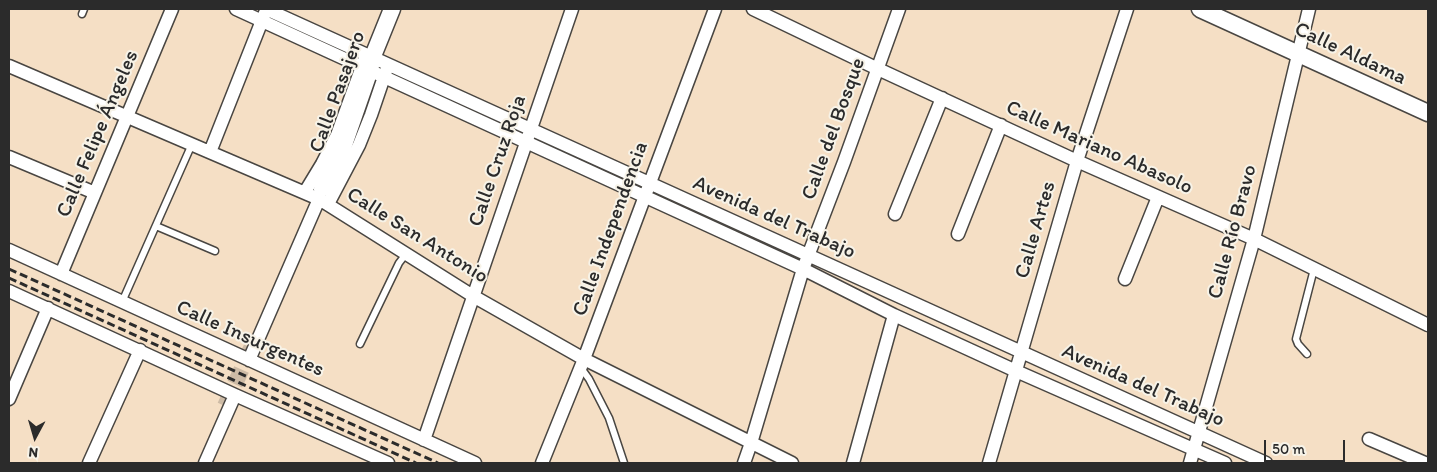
<!DOCTYPE html>
<meta charset="utf-8">
<style>
body{margin:0}
#map{position:relative;width:1437px;height:472px;overflow:hidden;background:#f5dfc5;font-family:Itim,sans-serif}
canvas{display:block}
.frame{position:absolute;inset:0;border:10px solid #2b2b2b;pointer-events:none}
.north{position:absolute;left:10px;top:412px;width:50px;height:50px;-webkit-text-stroke:4px #f7f3e8;paint-order:stroke;rotate:186deg;font-size:14px;font-weight:700;line-height:20px;text-align:center;color:#2b2b2b}
.north::after{content:'';display:block;margin:auto;width:18px;height:22px;background:#2b2b2b;clip-path:polygon(50% 0,100% 100%,50% 72%,0 100%)}
.scale{position:absolute;left:1264px;top:440px;width:81px;height:22px;box-sizing:border-box;border:2px solid #2b2b2b;border-top:0;padding-left:6px;font-size:15px;line-height:18px;white-space:nowrap;color:#2b2b2b;-webkit-text-stroke:4px #f7f3e8;paint-order:stroke}
</style>
<div id="map">
<canvas width="1437" height="472"></canvas>
<div class="frame"></div>
<div class="north">N</div>
<div class="scale">50 m</div>
</div>
<script>
const g = document.querySelector('canvas').getContext('2d');
g.lineJoin = 'round';
function toPath(rows) {
  const path = new Path2D();
  for (const r of rows) {
    path.moveTo(r[0], r[1]);
    for (let i = 2; i < r.length; i += 2) path.lineTo(r[i], r[i + 1]);
  }
  return path;
}
function trace(path, color, width, dash) {
  g.strokeStyle = color;
  g.lineWidth = width;
  g.lineCap = dash ? 'butt' : 'round';
  g.setLineDash(dash || []);
  g.stroke(path);
}
function drawText(font, color, halo, rows, align = 'center') {
  g.font = font + ' Itim,sans-serif';
  g.lineWidth = 4;
  g.setLineDash([]);
  g.textBaseline = 'middle';
  g.strokeStyle = halo;
  g.fillStyle = color;
  for (const [text, x, y, turn = 0] of rows) {
    g.save();
    g.translate(x, y);
    g.rotate((+turn || 0) * Math.PI / 180);
    g.textAlign = isNaN(turn) ? turn : align;
    if (halo) g.strokeText(text, 0, 0);
    g.fillText(text, 0, 0);
    g.restore();
  }
}
trace(toPath([
 [225,406,253,344]
]), '#cdbba6', 16, [16, 8]);
const service = toPath([
 [82,14,84,9],
 [156,226,215,251],
 [122,302,192,144],
 [360,344,399,263,406,254],
 [1307,354,1298,344,1296,339,1314,269],
 [581,368,589,379,609,418,624,463]
]);
const minor = toPath([
 [236,9,803,269,894,315,1016,371,1225,463],
 [266,9,1266,463],
 [753,9,878,69,1077,161,1254,239,1428,325],
 [9,66,319,199,473,296,584,359,792,463],
 [210,152,265,13],
 [9,157,95,193],
 [305,192,322,164,337,135,364,61],
 [328,204,359,145,371,115,386,71],
 [895,214,942,98],
 [958,234,1001,125],
 [9,250,475,463],
 [61,274,172,9],
 [1125,279,1158,197],
 [9,291,235,395,388,463],
 [249,360,319,199],
 [9,399,48,308],
 [1369,439,1425,463],
 [424,440,572,9],
 [89,463,140,350],
 [205,463,235,395],
 [542,463,584,359,715,9],
 [744,463,751,443,803,269,844,162,899,9],
 [853,463,894,315],
 [989,463,1077,161,1127,9],
 [1190,463,1254,239,1309,9]
]);
const tertiary = toPath([
 [1200,9,1428,113],
 [322,189,344,145,370,70,373,56,392,9]
]);
trace(service, '#494642', 9);
trace(minor, '#494642', 15);
trace(tertiary, '#494642', 19);
trace(service, '#fff', 6);
trace(minor, '#fff', 12);
trace(tertiary, '#fff', 16);
trace(toPath([
 [9,269,438,463],
 [9,278,416,463]
]), '#2b2b2b', 3, [8, 4]);
drawText('21px', '#2b2b2b', '#f7f3e8', [
 ["Calle Aldama",1350,54,25],
 ["Calle Pasajero",338,92,-70],
 ["Calle del Bosque",834,129,-70],
 ["Calle Felipe Ángeles",98,134,-67],
 ["Calle Mariano Abasolo",1099,148,24],
 ["Calle Cruz Roja",498,161,-71],
 ["Avenida del Trabajo",774,218,24],
 ["Calle Independencia",611,229,-70],
 ["Calle Artes",1036,230,-74],
 ["Calle Río Bravo",1233,232,-75],
 ["Calle San Antonio",417,236,32],
 ["Calle Insurgentes",250,339,24],
 ["Avenida del Trabajo",1143,386,24]
]);
</script>
